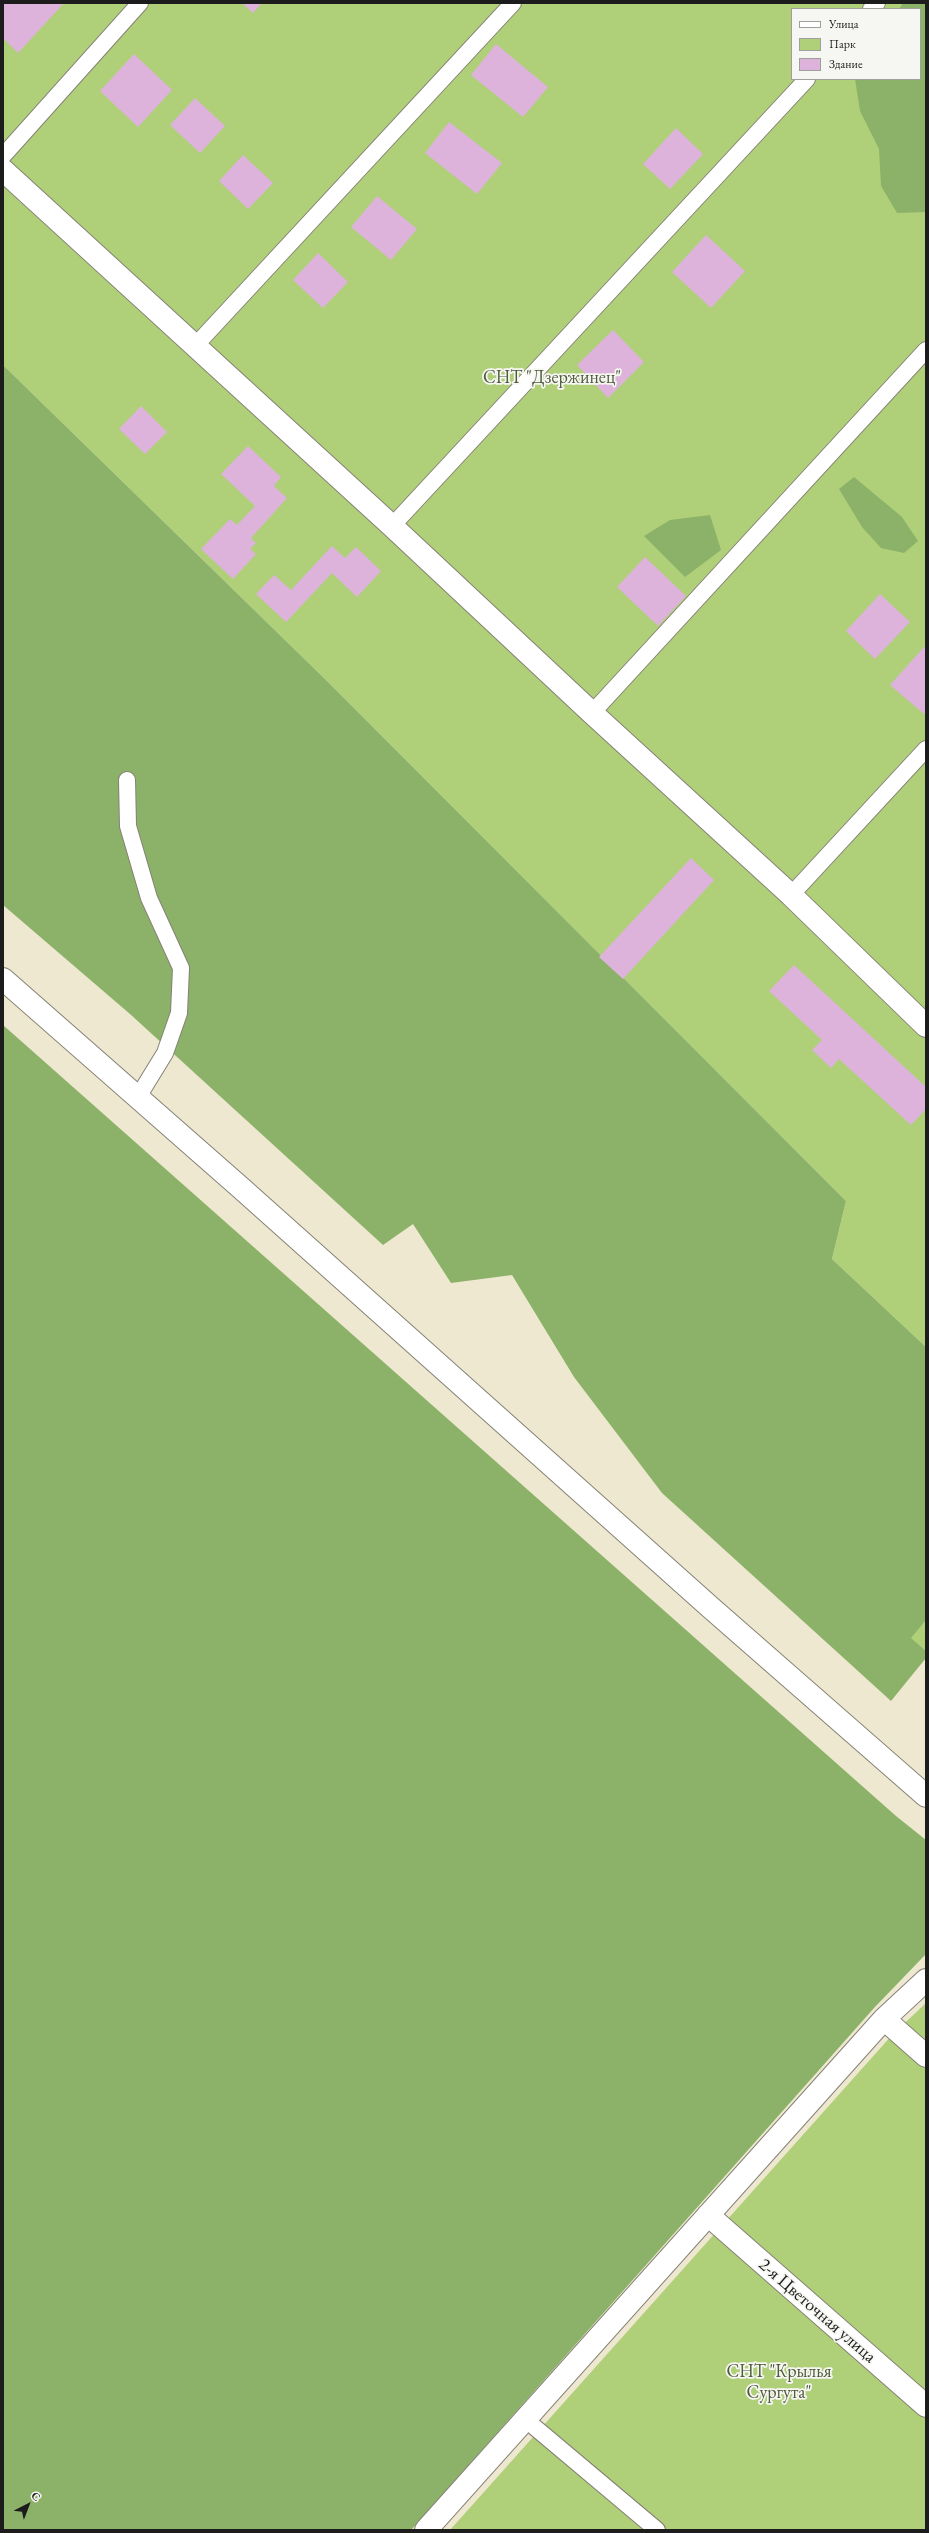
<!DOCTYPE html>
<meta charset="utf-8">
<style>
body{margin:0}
#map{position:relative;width:929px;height:2533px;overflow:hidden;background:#eee8d0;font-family:"EB Garamond",serif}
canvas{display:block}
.frame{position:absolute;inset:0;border:4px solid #1c1c1c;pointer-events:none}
.legend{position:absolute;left:791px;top:8px;width:130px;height:72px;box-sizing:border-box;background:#f6f6f2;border:1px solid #9f9f9c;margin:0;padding:5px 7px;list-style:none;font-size:12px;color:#1c1c1c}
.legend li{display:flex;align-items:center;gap:8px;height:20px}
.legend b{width:20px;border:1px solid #9f9f9c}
.north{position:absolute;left:8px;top:2485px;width:40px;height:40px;-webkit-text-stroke:3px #f6f6f2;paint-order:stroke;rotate:42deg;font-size:11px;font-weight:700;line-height:16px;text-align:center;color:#1c1c1c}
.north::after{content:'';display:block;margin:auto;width:14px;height:18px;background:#1c1c1c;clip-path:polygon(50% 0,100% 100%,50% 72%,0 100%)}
</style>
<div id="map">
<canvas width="929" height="2533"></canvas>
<div class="frame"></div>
<ul class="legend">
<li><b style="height:5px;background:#fff"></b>Улица</li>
<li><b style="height:11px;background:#afd078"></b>Парк</li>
<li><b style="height:11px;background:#ddb3db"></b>Здание</li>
</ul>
<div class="north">С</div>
</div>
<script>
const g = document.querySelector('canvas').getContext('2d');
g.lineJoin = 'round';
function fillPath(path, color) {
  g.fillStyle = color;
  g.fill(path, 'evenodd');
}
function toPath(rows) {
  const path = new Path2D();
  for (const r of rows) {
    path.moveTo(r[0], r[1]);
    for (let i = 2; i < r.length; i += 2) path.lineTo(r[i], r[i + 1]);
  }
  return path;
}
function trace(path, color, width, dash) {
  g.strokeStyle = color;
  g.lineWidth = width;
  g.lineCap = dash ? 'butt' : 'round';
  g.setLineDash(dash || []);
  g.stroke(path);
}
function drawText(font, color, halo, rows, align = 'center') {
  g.font = font + ' "EB Garamond",serif';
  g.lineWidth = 3.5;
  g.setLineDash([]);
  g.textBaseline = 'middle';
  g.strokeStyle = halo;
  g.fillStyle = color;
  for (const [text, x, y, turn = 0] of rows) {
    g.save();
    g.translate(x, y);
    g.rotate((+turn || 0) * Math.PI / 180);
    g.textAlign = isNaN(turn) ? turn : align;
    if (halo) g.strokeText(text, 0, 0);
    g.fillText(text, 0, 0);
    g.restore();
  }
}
fillPath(toPath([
 [3,3,926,3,926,1347,832,1259,846,1201,327,681,3,365],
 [792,9,920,9,920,79,792,79],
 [926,1620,926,1651,910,1638],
 [926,2003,926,2530,450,2530,893,2034]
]), '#afd078');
fillPath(toPath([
 [903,3,926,3,926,212,897,213,881,186,879,149,860,111,855,79,920,79,920,9,899,9],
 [3,365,327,681,846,1201,832,1259,926,1347,926,1620,911,1638,926,1651,926,1658,891,1701,662,1493,574,1377,512,1275,451,1283,413,1224,383,1245,130,1014,3,905],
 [854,477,902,517,918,541,904,553,881,548,862,527,839,489],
 [710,515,721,550,685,577,644,536,670,520],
 [3,1025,896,1816,926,1840,926,1954,874,2008,411,2530,3,2530]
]), '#8bb268');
fillPath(toPath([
 [3,3,64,3,18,53,3,38],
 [242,3,262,3,253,13],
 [496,44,548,87,523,117,471,75],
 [134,54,172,90,138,127,100,91],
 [195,98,225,126,200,153,170,125],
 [449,122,502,163,477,194,425,153],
 [676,128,703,154,670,189,643,164],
 [243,155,273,183,248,209,219,181],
 [377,196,417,229,391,260,351,227],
 [706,235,745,271,711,308,672,272],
 [318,253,348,282,323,308,293,280],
 [613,330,644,362,608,398,577,365],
 [141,406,167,432,145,454,119,429],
 [248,446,281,477,274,486,287,498,251,538,256,543,250,549,256,554,233,579,201,549,230,519,237,525,255,506,221,474],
 [332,546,345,558,356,547,381,571,357,597,332,573,286,622,256,594,274,575,291,590],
 [645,557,686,596,658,626,617,587],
 [880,594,910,622,875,659,846,631],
 [924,647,926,649,926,712,924,714,890,685],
 [691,858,714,880,623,979,599,957],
 [794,965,926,1087,926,1109,911,1125,839,1059,831,1068,812,1050,822,1040,769,991]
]), '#ddb3db');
const lane = toPath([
 [871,9,877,3],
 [3,156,140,3],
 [195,346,513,3],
 [392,526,807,79],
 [592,713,926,350],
 [127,780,128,826,149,898,181,968,179,1013,165,1053,138,1097],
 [791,895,926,749],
 [525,2419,657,2530]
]);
const street = toPath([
 [3,170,392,526,592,713,791,895,926,1026],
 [3,979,241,1188,710,1607,926,1796],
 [884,2019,926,2056],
 [708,2215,926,2406],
 [426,2530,884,2019,926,1980]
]);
trace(lane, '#858276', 18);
trace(street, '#858276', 24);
trace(lane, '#fff', 16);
trace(street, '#fff', 22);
drawText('18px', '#4f5b3c', '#f6f6f2', [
 ["СНТ \"Дзержинец\"",552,378],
 ["CНТ \"Крылья",779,2372],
 ["Сургута\"",779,2393]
]);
drawText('18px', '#1c1c1c', '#f6f6f2', [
 ["2-я Цветочная улица",817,2311,41]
]);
</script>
